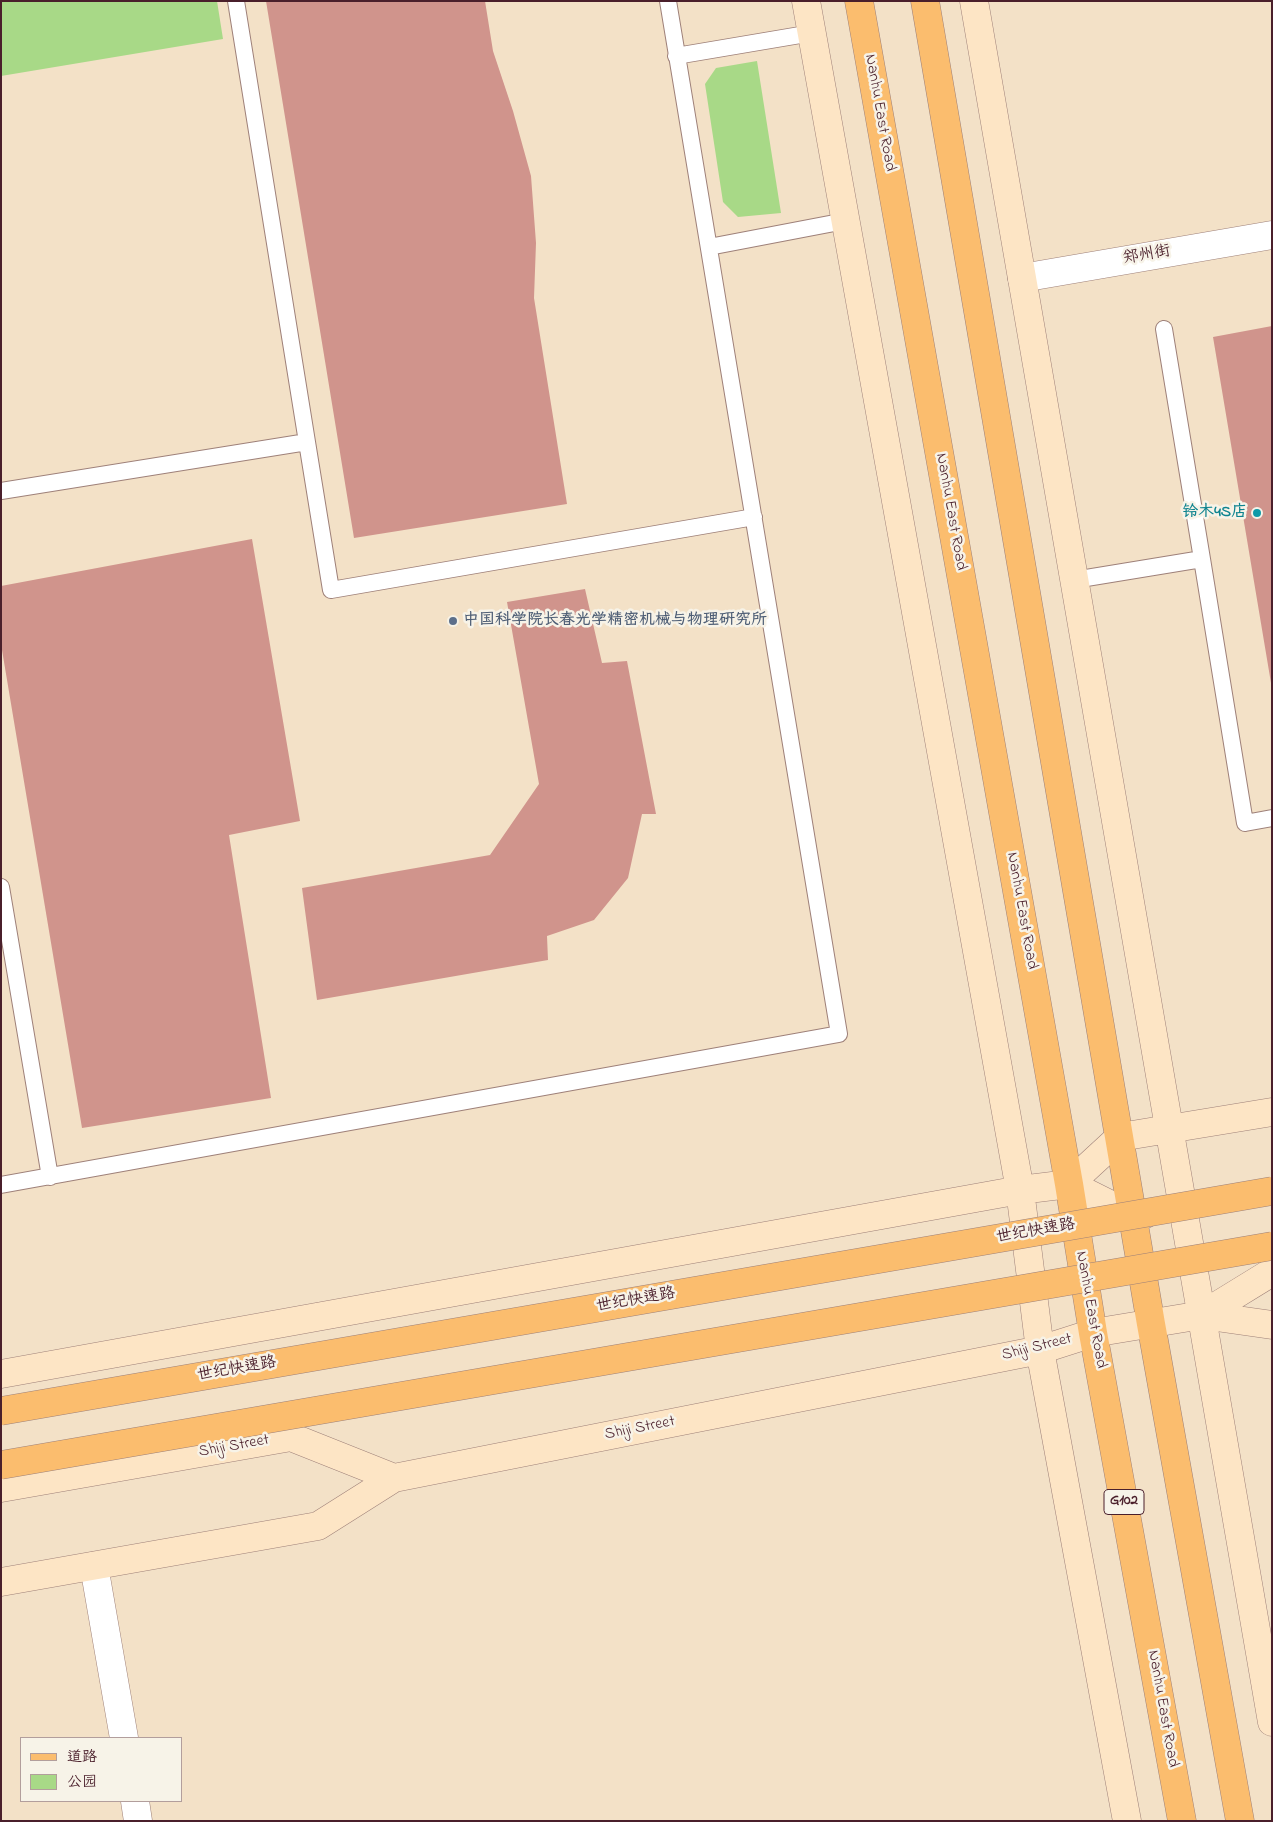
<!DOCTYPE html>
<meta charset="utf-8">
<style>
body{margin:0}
#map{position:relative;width:1273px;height:1822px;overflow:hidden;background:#f3e1c7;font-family:"Indie Flower","LXGW WenKai TC",sans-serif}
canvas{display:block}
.frame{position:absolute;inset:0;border:2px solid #4a1f2b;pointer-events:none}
.legend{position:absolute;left:20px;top:1737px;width:162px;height:65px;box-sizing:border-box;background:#f7f3e8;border:1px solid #b29e9c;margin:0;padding:6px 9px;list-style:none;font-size:15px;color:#4a1f2b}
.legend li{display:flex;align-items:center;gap:10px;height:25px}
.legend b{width:25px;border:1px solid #b29e9c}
</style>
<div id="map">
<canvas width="1273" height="1822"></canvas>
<div class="frame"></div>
<ul class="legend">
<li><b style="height:6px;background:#fbbd6e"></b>道路</li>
<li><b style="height:14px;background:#a8d987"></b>公园</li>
</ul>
</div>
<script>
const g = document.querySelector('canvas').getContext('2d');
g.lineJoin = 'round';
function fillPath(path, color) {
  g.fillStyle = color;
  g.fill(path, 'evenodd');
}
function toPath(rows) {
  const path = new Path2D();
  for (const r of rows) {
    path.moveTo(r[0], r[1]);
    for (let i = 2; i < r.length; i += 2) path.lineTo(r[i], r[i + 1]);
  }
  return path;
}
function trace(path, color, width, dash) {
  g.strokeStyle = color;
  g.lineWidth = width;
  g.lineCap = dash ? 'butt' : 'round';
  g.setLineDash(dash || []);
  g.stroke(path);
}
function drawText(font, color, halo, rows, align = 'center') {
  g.font = font + ' "Indie Flower","LXGW WenKai TC",sans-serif';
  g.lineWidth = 5;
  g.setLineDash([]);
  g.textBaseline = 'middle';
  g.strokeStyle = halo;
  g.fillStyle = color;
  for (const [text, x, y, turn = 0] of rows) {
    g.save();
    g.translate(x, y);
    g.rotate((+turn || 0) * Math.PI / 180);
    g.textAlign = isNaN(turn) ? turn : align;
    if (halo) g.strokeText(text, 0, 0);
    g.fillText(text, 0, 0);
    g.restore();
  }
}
fillPath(toPath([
 [1,1,217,1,223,39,1,76],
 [757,61,781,213,738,217,723,202,705,84,716,68]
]), '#a8d987');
fillPath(toPath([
 [266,1,485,1,493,51,513,111,531,176,536,243,534,298,567,504,354,538],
 [1272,326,1272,683,1271,683,1213,337],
 [252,539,300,821,229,835,271,1098,82,1128,1,644,1,586],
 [585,589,602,663,627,661,656,814,642,814,628,878,594,920,547,936,548,960,317,1000,302,888,490,855,539,784,507,602]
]), '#d0948c');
const lane = toPath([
 [676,56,812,33],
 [709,247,845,221],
 [1164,329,1202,559],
 [307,442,331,590,754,517],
 [1,491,307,442,236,1],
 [1074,580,1202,559,1245,823,1272,818],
 [1,887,50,1177],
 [1,1185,839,1034,668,1]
]);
const street = toPath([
 [1022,278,1272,235],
 [94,1566,124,1738],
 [135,1801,138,1821]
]);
const secondary = toPath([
 [806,1,1020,1190,1040,1350,1127,1821],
 [974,1,1272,1722],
 [1069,1184,1120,1137,1272,1112],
 [1202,1315,1272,1325],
 [1,1374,1020,1190,1069,1184,1133,1216,1145,1214],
 [1,1488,291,1437,394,1478,1040,1350,1093,1333,1202,1315,1272,1272],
 [1,1582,318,1526,394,1478]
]);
const primary = toPath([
 [859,1,1069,1184,1093,1333,1182,1821],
 [925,1,1151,1324,1240,1821]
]);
trace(lane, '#9e8079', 18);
trace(street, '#9e8079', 29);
trace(secondary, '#9e8079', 29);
trace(primary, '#9e8079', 29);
trace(lane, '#fff', 16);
trace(street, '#fff', 28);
trace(secondary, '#fde5c5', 28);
trace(primary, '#fbbd6e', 28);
const highwayBridge = toPath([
 [1,1411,1272,1191],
 [1,1465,1272,1246]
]);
trace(highwayBridge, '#9e8079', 29, []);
trace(highwayBridge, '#fbbd6e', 28);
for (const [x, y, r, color] of [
 [1257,513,5,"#0f9aa8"],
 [453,621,5,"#5c6f8a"]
]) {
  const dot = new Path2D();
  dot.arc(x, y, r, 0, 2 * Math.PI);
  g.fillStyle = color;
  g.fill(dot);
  trace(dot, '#f7f3e8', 2);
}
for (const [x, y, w] of [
 [1124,1502,40]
]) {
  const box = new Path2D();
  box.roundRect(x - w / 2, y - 12.5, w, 25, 4);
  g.fillStyle = '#f7f3e8';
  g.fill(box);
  trace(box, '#4a1f2b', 1);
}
drawText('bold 15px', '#4a1f2b', null, [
 ["G102",1124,1502]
]);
drawText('16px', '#4a1f2b', '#f7f3e8', [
 ["Nanhu East Road",879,113,80],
 ["郑州街",1147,256,-10],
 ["Nanhu East Road",950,512,80],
 ["Nanhu East Road",1021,911,80],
 ["世纪快速路",1036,1232,-10],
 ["世纪快速路",636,1301,-10],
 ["Nanhu East Road",1090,1310,80],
 ["Shiji Street",1037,1348,-14],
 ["世纪快速路",237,1370,-10],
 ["Shiji Street",640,1429,-11],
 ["Shiji Street",234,1447,-10],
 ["Nanhu East Road",1162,1709,80]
]);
drawText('bold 16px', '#0d838f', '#f7f3e8', [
 ["铃木4S店",1247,513]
], 'right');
drawText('bold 16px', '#4e5e75', '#f7f3e8', [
 ["中国科学院长春光学精密机械与物理研究所",463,621]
], 'left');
</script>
